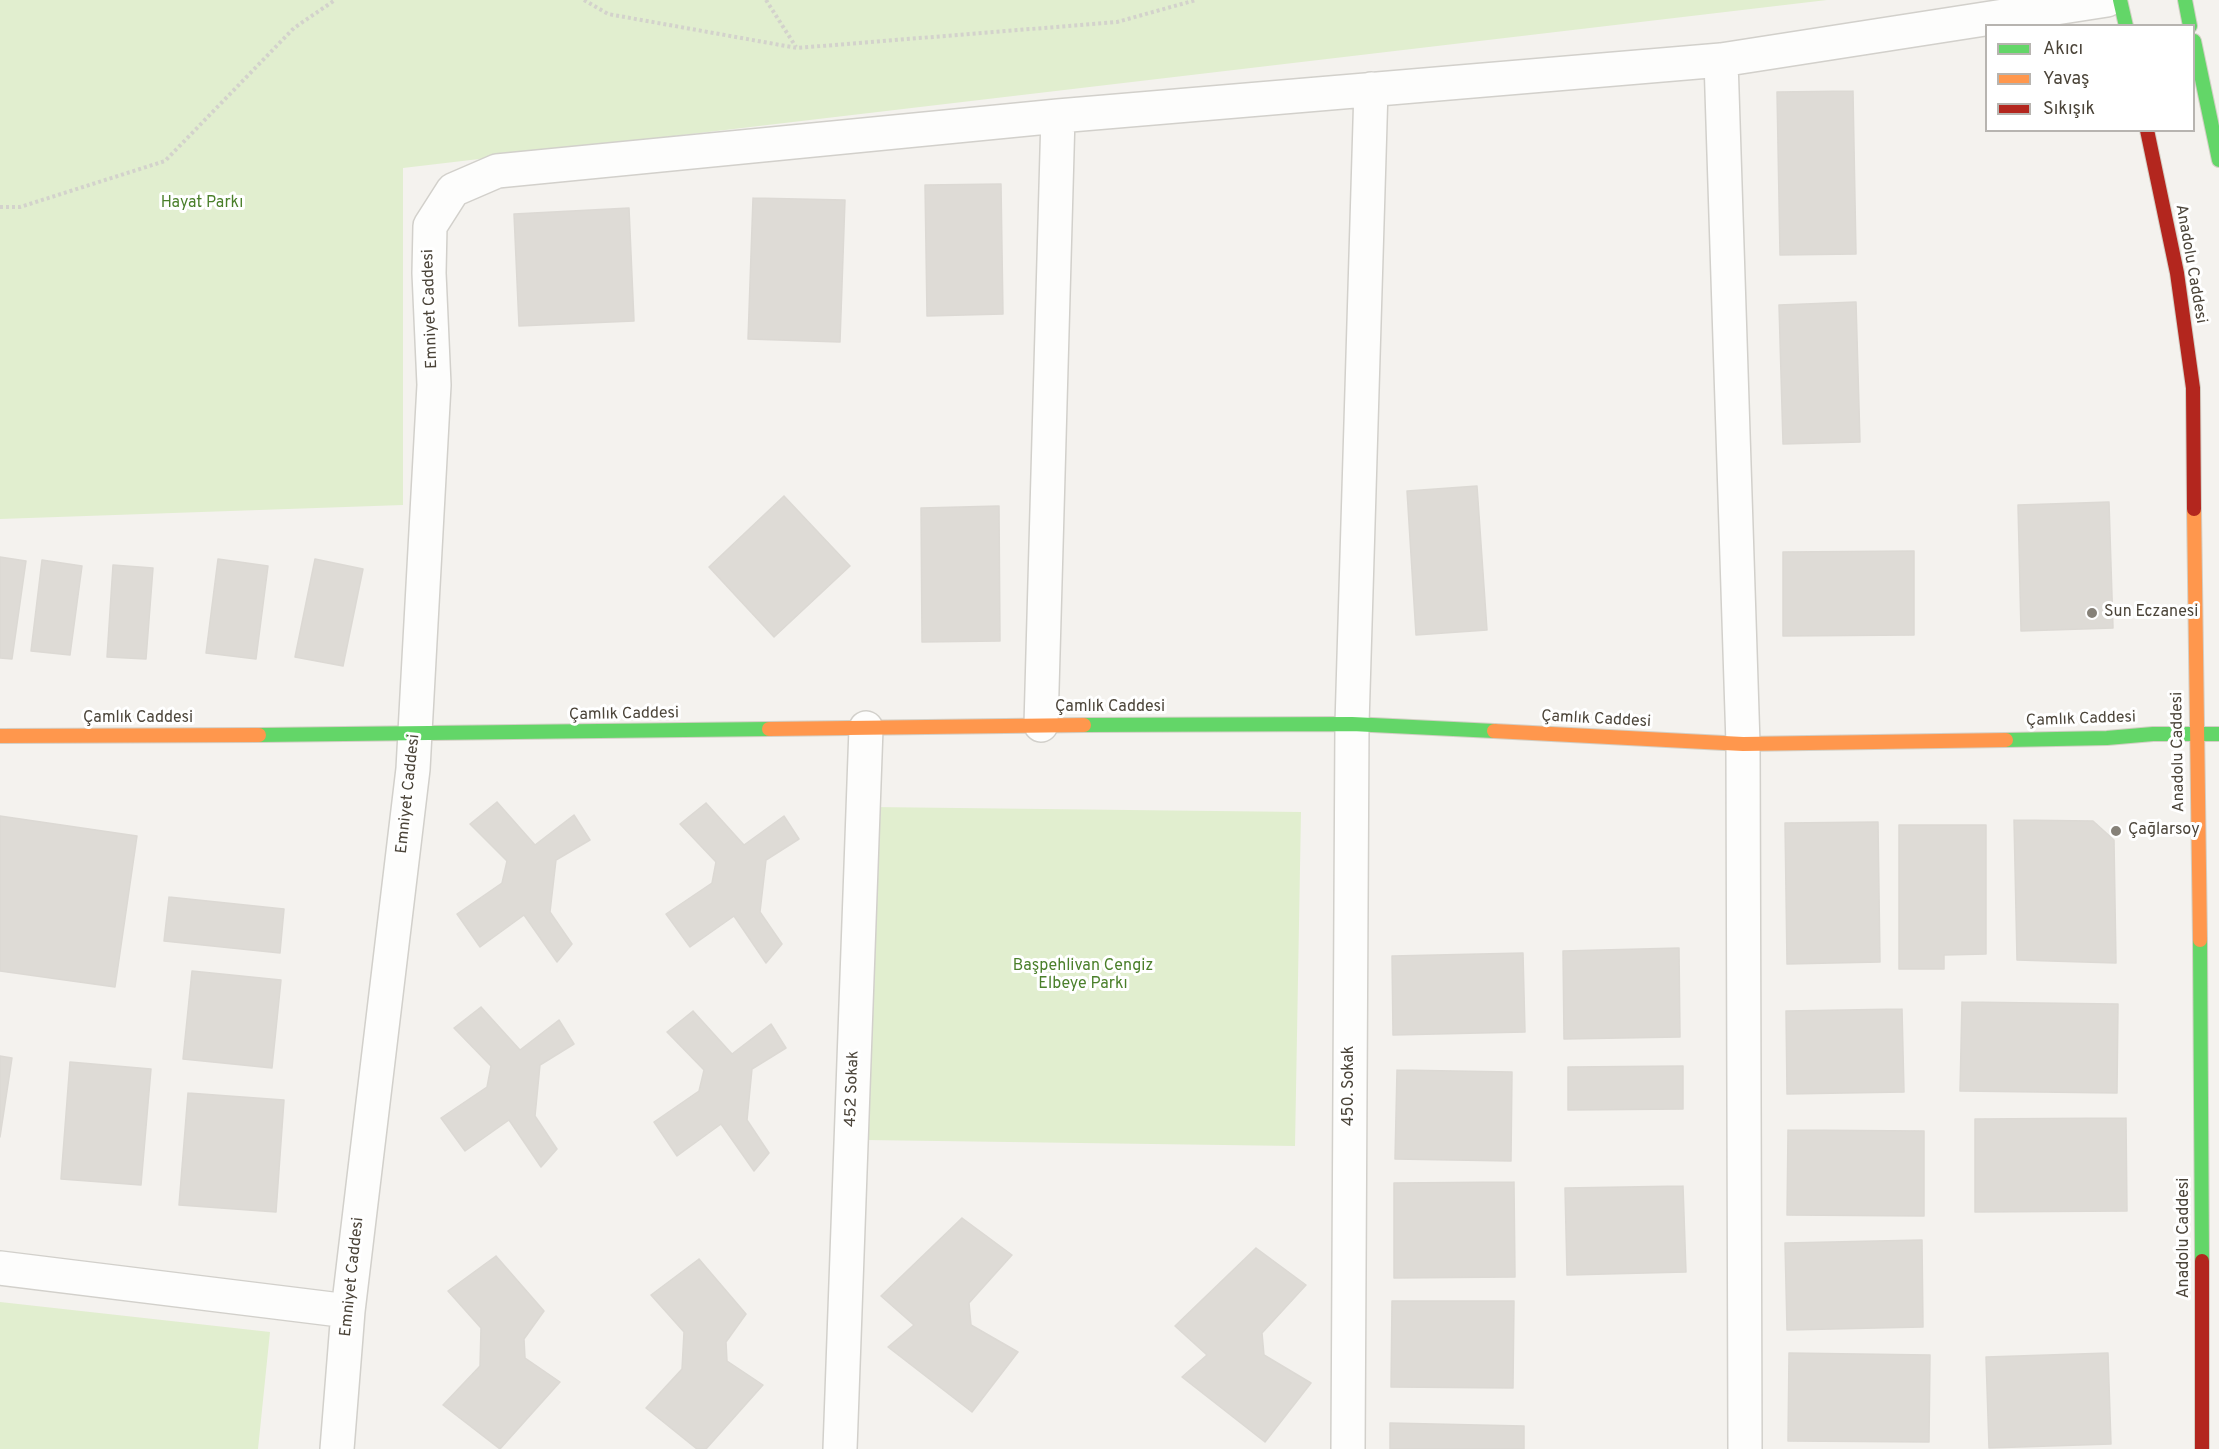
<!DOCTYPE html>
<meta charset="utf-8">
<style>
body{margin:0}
#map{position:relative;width:2219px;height:1449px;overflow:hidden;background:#f4f2ee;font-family:Overpass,sans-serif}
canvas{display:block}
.legend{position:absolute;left:1985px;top:24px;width:210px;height:108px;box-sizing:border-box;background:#fff;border:2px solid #b7b4b0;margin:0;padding:8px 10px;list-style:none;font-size:18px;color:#4b4439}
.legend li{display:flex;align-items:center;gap:12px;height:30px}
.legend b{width:30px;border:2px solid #b7b4b0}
</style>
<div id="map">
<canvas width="2219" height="1449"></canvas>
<ul class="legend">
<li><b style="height:8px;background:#63d668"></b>Akıcı</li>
<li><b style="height:8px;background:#ff974d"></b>Yavaş</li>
<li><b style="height:8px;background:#b3261e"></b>Sıkışık</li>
</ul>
</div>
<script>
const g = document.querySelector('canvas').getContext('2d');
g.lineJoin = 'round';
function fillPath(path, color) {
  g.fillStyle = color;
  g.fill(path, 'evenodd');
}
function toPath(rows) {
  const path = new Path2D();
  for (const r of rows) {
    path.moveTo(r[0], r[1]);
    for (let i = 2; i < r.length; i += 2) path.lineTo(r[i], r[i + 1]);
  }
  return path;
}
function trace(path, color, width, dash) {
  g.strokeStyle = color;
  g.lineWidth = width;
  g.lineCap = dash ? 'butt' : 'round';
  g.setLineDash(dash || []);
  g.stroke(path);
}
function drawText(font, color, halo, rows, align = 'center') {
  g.font = font + ' Overpass,sans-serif';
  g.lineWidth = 6;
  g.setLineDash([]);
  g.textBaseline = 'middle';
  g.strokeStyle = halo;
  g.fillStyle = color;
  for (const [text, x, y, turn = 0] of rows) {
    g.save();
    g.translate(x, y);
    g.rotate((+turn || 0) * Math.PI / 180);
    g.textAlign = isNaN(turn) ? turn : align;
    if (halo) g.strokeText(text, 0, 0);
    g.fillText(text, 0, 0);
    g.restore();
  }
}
fillPath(toPath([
 [0,0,1827,0,403,168,403,505,0,519],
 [872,807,1301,812,1295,1146,866,1140],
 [0,1302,270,1332,258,1449,0,1449]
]), '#e1eecf');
const building = toPath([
 [1853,91,1856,254,1780,255,1777,92,1853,91],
 [1001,184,1003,314,927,316,925,185,1001,184],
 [753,198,845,200,840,342,748,339,753,198],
 [629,208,634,321,519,326,514,214,629,208],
 [1856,302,1860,442,1783,444,1779,305,1856,302],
 [1477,486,1487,630,1416,635,1407,491,1477,486],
 [784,496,850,566,774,637,709,567,784,496],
 [2109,502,2113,628,2021,631,2018,505,2109,502],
 [999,506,1000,641,922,642,921,508,999,506],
 [1914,551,1914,635,1783,636,1783,552,1914,551],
 [0,557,26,561,12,659,0,658,0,557],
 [218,559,268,566,256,659,206,653,218,559],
 [315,559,363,569,343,666,295,657,315,559],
 [42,560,82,566,70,655,31,651,42,560],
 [113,565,153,568,146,659,107,657,113,565],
 [497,802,535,845,574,815,590,840,556,860,550,912,572,944,557,962,524,915,480,947,457,914,502,883,507,861,470,824,497,802],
 [706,803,744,845,784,816,799,839,766,860,760,912,782,944,766,963,734,916,690,947,666,914,712,883,716,862,680,824,706,803],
 [0,816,137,836,115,987,0,971,0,816],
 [2014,820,2093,821,2114,840,2116,963,2017,960,2014,820],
 [1878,822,1880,962,1787,964,1785,823,1878,822],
 [1899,825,1986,825,1986,954,1944,955,1944,969,1899,969,1899,825],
 [169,897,284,909,280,953,164,941,169,897],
 [1679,948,1680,1037,1564,1039,1563,951,1679,948],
 [1523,953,1525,1032,1393,1035,1392,956,1523,953],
 [192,971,281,980,272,1068,183,1059,192,971],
 [1962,1002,2118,1004,2117,1093,1960,1091,1962,1002],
 [481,1007,520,1050,559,1020,574,1044,540,1065,535,1116,557,1149,541,1167,509,1120,465,1151,441,1118,487,1087,491,1066,454,1028,481,1007],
 [1902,1009,1904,1092,1787,1094,1786,1011,1902,1009],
 [693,1011,732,1054,771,1024,786,1048,752,1069,747,1120,769,1153,754,1171,721,1124,677,1156,654,1122,699,1091,704,1070,667,1032,693,1011],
 [0,1056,12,1058,0,1137,0,1056],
 [70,1062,151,1069,141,1185,61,1179,70,1062],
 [1683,1066,1683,1109,1568,1110,1568,1067,1683,1066],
 [1397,1070,1512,1072,1511,1161,1395,1159,1397,1070],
 [188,1093,284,1100,276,1212,179,1205,188,1093],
 [2126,1118,2127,1211,1975,1212,1975,1119,2126,1118],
 [1788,1130,1924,1131,1924,1216,1787,1215,1788,1130],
 [1514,1182,1515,1277,1394,1278,1394,1183,1514,1182],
 [1683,1186,1686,1272,1567,1275,1565,1188,1683,1186],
 [962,1218,1012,1255,969,1303,971,1325,1018,1352,972,1412,888,1347,914,1325,881,1296,962,1218],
 [1922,1240,1923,1327,1787,1330,1785,1243,1922,1240],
 [1256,1248,1306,1285,1262,1333,1264,1355,1311,1383,1265,1442,1182,1377,1207,1355,1175,1326,1256,1248],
 [496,1256,544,1311,524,1339,525,1358,560,1382,500,1449,443,1405,480,1366,481,1328,448,1291,496,1256],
 [699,1259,746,1314,726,1342,727,1361,763,1385,706,1449,697,1449,646,1408,682,1369,684,1332,651,1295,699,1259],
 [1392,1301,1514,1301,1513,1388,1391,1387,1392,1301],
 [1789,1353,1930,1355,1929,1442,1788,1441,1789,1353],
 [2108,1353,2111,1444,1989,1448,1986,1357,2108,1353],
 [1390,1423,1524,1426,1524,1449,1390,1449,1390,1423]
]);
fillPath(building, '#dedbd6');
trace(building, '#dcd9d4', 1.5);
const street = toPath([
 [1721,60,1743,744,1745,1449],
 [1041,725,1058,116],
 [0,1268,348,1311],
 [337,1449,348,1311,413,769,434,385,429,273,430,226,453,190,497,171,1058,116,1721,60,2107,0],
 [840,1449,866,728],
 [1348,1449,1352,724,1371,89]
]);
const fast = toPath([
 [2120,0,2126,26],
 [2185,0,2190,26],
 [2194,41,2219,160],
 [1084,725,1352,724,1494,731],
 [259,735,769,729],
 [2006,740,2107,738,2153,734,2219,734],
 [2200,940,2202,1261]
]);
const slow = toPath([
 [2194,509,2200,940],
 [769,729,1084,725],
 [1494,731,1743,744,2006,740],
 [0,736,259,735]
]);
const jam = toPath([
 [2147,130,2177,273,2193,388,2194,509],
 [2202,1261,2202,1449]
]);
trace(street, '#d2d0cb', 36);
trace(fast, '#d3cfc5', 16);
trace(slow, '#d3cfc5', 16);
trace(jam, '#d3cfc5', 16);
trace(toPath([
 [584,0,608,14,797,48,1117,22,1196,0],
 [766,0,796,47],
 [0,207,20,207,165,161,294,28,335,0]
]), '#d3d2cc', 4, [3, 3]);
trace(street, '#fdfdfc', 33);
trace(fast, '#63d668', 14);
trace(slow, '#ff974d', 14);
trace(jam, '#b3261e', 14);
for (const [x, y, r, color] of [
 [2092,613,6,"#868178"],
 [2116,831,6,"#868178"]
]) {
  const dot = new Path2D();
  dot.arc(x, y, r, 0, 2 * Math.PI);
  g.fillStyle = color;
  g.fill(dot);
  trace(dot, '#fff', 2);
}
drawText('16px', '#4a7f2a', '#fff', [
 ["Hayat Parkı",202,204],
 ["Başpehlivan Cengiz",1083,967],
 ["Elbeye Parkı",1083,985]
]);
drawText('16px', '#4b4439', '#fff', [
 ["Anadolu Caddesi",2190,264,80],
 ["Emniyet Caddesi",431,309,-92],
 ["Çamlık Caddesi",1110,708],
 ["Çamlık Caddesi",624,715,-1],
 ["Çamlık Caddesi",138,719],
 ["Çamlık Caddesi",1596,720,3],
 ["Çamlık Caddesi",2081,720,-2],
 ["Anadolu Caddesi",2179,752,-91],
 ["Emniyet Caddesi",409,794,-84],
 ["450. Sokak",1350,1086,-90],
 ["452 Sokak",853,1089,-88],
 ["Anadolu Caddesi",2185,1238,-90],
 ["Emniyet Caddesi",353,1277,-84]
]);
drawText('16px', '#4b4439', '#fff', [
 ["Sun Eczanesi",2104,613],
 ["Çağlarsoy",2128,831]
], 'left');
</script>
